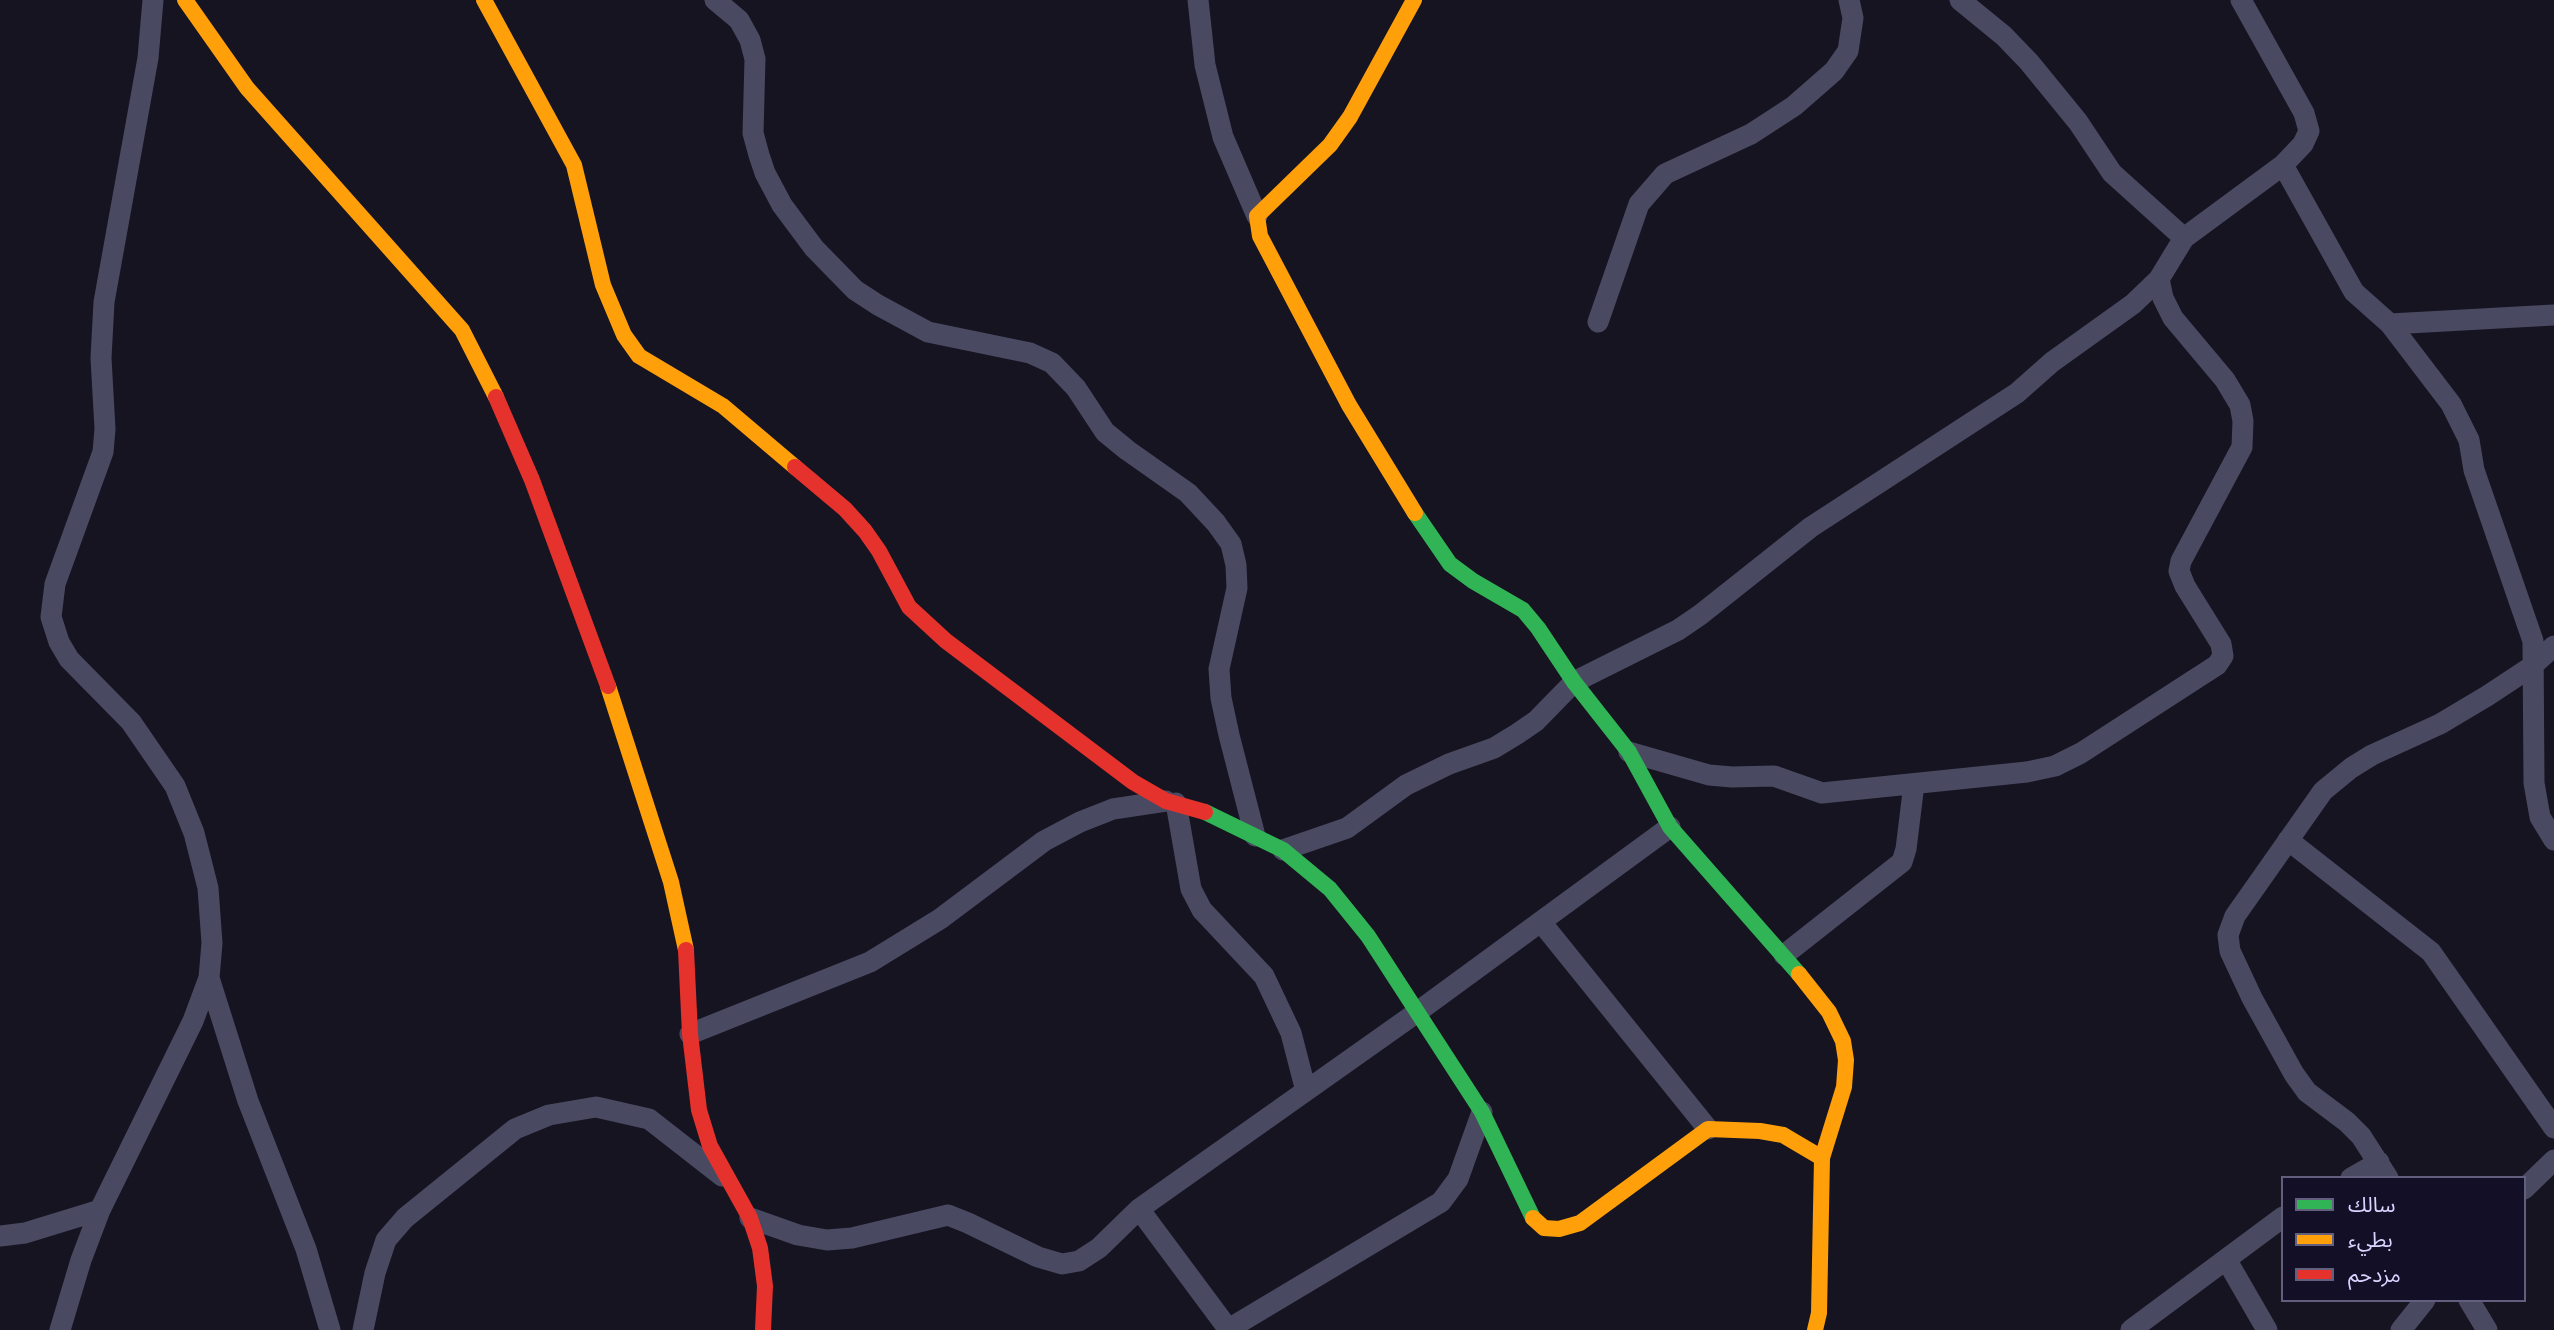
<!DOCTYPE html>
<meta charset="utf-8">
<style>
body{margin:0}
#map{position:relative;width:2554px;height:1330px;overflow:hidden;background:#161421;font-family:"Alegreya Sans","Noto Sans Arabic",sans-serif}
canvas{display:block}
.legend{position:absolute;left:2281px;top:1176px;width:245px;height:126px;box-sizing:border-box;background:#130f26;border:2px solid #625e7d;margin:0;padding:9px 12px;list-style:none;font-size:21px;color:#d9d4ff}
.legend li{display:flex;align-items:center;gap:14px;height:35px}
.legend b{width:35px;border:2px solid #625e7d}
</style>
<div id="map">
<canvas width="2554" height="1330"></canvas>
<ul class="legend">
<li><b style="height:9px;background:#30b455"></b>سالك</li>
<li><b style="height:9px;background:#ff9f0a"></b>بطيء</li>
<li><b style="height:9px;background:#e5322d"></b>مزدحم</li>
</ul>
</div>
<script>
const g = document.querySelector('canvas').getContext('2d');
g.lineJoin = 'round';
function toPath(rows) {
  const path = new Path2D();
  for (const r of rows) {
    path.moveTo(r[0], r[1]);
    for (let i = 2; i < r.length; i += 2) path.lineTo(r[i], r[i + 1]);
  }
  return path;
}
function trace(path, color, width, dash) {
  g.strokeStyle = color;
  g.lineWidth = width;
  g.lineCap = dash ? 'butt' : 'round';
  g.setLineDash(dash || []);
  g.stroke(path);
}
trace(toPath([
 [715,0,739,20,750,40,755,59,753,133,759,155,765,173,782,205,814,248,855,290,878,305,928,332,1030,353,1052,363,1076,388,1105,432,1127,450,1188,493,1216,523,1231,544,1236,565,1237,588,1219,669,1221,698,1229,735,1255,836],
 [1198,0,1205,65,1223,137,1257,216],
 [1960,0,2004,36,2029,62,2078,122,2112,173,2184,238],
 [2283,165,2354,292,2390,324,2451,404,2469,440,2474,470,2533,641,2534,783,2540,817,2554,840],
 [1598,322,1639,204,1665,174,1751,134,1794,106,1834,71,1848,51,1853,18,1849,0],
 [2390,324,2554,315],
 [1629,752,1709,775,1732,777,1774,776,1822,793,2027,772,2055,766,2081,753,2217,665,2223,656,2221,644,2185,586,2179,571,2181,561,2242,447,2243,421,2240,405,2225,380,2173,318,2163,298,2159,279],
 [1176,803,1191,889,1202,910,1264,976,1291,1033,1306,1091],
 [2288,840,2431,952,2554,1128],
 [1283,850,1347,828,1406,785,1449,764,1494,748,1517,734,1536,721,1574,682,1678,630,1700,615,1811,527,2017,393,2052,362,2133,304,2159,279,2184,238,2283,165,2303,144,2309,131,2304,113,2241,0],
 [1541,922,1708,1129],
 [1784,955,1902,862,1906,849,1914,784],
 [209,978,248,1101,306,1249,330,1330],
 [690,1034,870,962,940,919,1044,841,1080,822,1113,809,1166,801],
 [2351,1178,2379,1162],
 [2388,1178,2361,1136,2347,1122,2307,1092,2294,1074,2252,998,2230,951,2228,935,2235,916,2323,791,2351,768,2372,755,2440,724,2487,696,2531,667,2554,646],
 [2524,1189,2554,1160],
 [1139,1209,1229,1330],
 [750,1218,798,1235,827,1240,852,1238,948,1215,968,1223,1038,1257,1062,1264,1079,1261,1099,1248,1139,1209,1416,1013,1670,827],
 [0,1236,25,1233,100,1210],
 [2226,1259,2267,1330],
 [2469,1300,2487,1330],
 [60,1330,81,1260,100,1210,193,1021,209,978,212,943,208,888,194,833,175,786,131,722,69,659,59,642,51,617,55,584,103,452,105,429,101,358,104,302,148,58,153,0],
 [363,1330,375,1273,386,1240,405,1218,515,1129,549,1115,596,1107,649,1119,722,1176],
 [1227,1330,1441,1202,1458,1179,1482,1112],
 [2131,1330,2283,1217],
 [2401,1330,2425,1300]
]), '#4a4962', 21);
trace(toPath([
 [1415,513,1450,564,1473,581,1523,610,1538,628,1574,682,1629,752,1670,827,1799,974],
 [1205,812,1283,850,1330,889,1368,936,1482,1112,1533,1218]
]), '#30b455', 16);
trace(toPath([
 [185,0,247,88,462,330,496,397],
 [484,0,574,165,603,285,624,335,639,356,723,406,795,467],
 [1414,0,1350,117,1330,145,1257,216,1260,236,1349,405,1415,513],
 [608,686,671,882,686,950],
 [1799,974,1829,1012,1843,1041,1846,1060,1844,1087,1822,1158,1819,1313,1815,1330],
 [1533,1218,1544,1228,1559,1229,1580,1223,1708,1129,1760,1131,1783,1135,1822,1158]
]), '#ff9f0a', 16);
trace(toPath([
 [496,397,532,480,608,686],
 [795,467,845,509,865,531,879,551,909,607,946,641,1133,782,1166,801,1205,812],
 [686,950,690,1034,699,1110,710,1146,750,1218,760,1248,765,1286,763,1330]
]), '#e5322d', 16);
</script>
